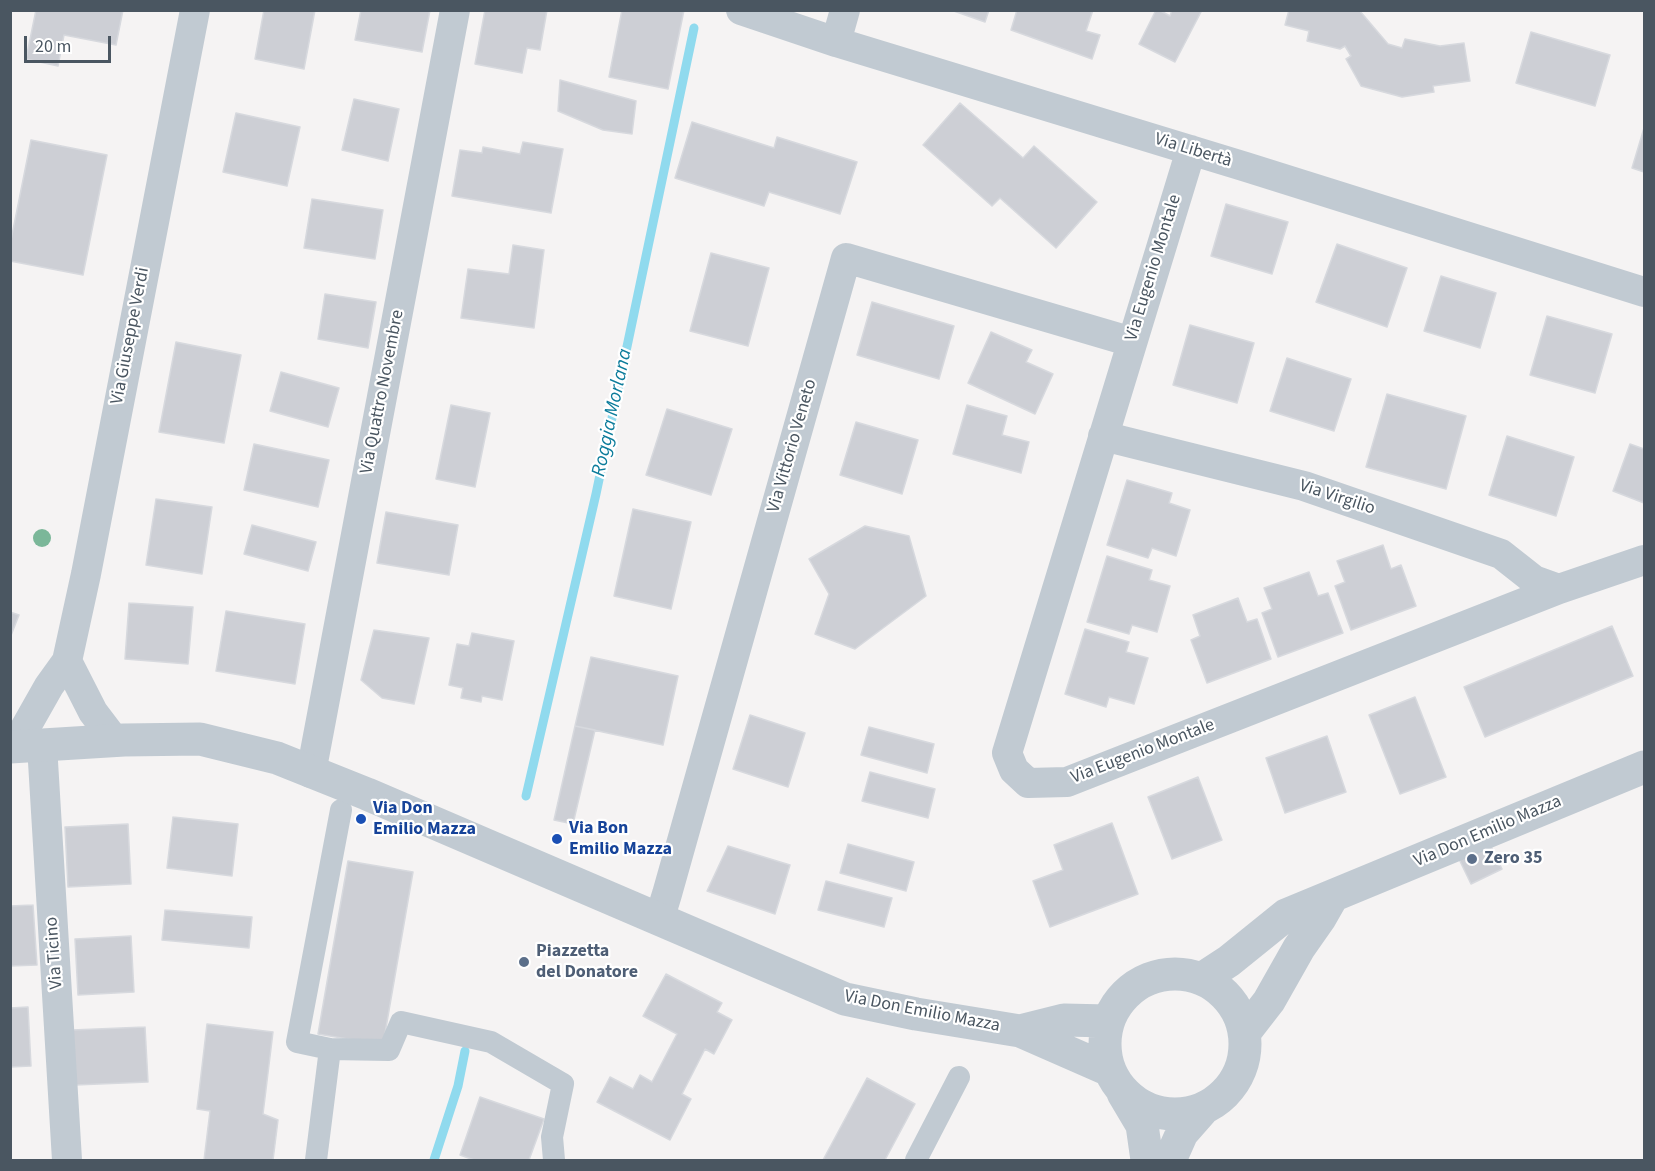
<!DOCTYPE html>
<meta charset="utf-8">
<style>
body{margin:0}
#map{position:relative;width:1655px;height:1171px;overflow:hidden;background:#f5f3f3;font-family:"Source Sans 3",sans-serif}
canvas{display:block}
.frame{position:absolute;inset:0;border:12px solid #4a5661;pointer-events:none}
.scale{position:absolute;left:24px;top:36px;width:87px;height:27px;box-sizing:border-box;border:3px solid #4a5661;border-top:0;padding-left:8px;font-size:18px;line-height:21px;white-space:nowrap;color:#4a5661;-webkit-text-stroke:4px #fff;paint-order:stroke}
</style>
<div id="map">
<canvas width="1655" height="1171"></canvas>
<div class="frame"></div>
<div class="scale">20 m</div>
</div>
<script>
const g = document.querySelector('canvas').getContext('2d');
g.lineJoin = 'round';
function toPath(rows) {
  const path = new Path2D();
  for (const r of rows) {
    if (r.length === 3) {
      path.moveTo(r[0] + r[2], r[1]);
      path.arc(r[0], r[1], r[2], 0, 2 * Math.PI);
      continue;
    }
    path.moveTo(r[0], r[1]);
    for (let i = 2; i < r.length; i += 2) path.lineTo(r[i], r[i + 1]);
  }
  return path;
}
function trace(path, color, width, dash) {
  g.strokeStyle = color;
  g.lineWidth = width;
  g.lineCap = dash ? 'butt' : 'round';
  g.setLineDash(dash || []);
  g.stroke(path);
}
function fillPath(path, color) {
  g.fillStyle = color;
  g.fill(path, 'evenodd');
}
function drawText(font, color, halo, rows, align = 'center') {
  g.font = font + ' "Source Sans 3",sans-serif';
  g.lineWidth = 4.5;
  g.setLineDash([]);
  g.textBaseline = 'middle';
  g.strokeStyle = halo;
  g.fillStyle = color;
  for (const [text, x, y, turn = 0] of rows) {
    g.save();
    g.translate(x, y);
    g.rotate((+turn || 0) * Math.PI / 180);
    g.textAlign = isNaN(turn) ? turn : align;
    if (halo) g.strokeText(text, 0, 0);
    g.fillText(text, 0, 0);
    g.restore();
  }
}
trace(toPath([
 [526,796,596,494,694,28],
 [434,1160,458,1086,465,1051]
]), '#90daee', 9);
const building = toPath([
 [36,10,123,10,116,45,64,35,58,66,26,59,36,10],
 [264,10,315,10,304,69,255,59,264,10],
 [361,10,430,10,422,52,355,40,361,10],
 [485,10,547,10,540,50,527,48,522,73,475,64,485,10],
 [622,10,684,10,668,89,609,77,622,10],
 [951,10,989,10,985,22,951,10],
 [1017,10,1093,10,1086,31,1100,35,1092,59,1011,30,1017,10],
 [1156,10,1159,10,1170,16,1172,10,1202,10,1175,62,1139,44,1156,10],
 [1289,10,1359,10,1388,44,1402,48,1405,39,1440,46,1464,43,1470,81,1433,86,1434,92,1402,97,1361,86,1346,59,1351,56,1345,46,1340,49,1307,41,1309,31,1285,25,1289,10],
 [1531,32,1610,55,1595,106,1516,83,1531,32],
 [560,80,636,101,632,134,603,130,558,111,560,80],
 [354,99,399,109,388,161,342,150,354,99],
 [960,103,1023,158,1034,146,1097,202,1056,248,1000,198,992,206,923,145,960,103],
 [236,113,300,127,287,186,223,172,236,113],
 [692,122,774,148,777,137,857,162,840,214,769,192,764,206,675,178,692,122],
 [1644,128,1644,172,1632,168,1644,128],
 [31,140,107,155,83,275,10,261,10,245,31,140],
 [523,142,563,149,551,213,452,196,460,150,482,153,483,147,520,154,523,142],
 [312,199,383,210,375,259,304,248,312,199],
 [1226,204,1288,222,1272,274,1211,256,1226,204],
 [1337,244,1407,268,1387,327,1316,302,1337,244],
 [513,245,544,250,534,328,461,318,468,269,509,274,513,245],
 [711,253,769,268,748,346,690,331,711,253],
 [1441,276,1496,293,1480,348,1424,331,1441,276],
 [325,294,376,302,368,348,318,339,325,294],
 [872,302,954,326,939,379,857,355,872,302],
 [1547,316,1612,334,1595,393,1530,375,1547,316],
 [1190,325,1254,343,1237,403,1173,385,1190,325],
 [991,332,1032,350,1026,362,1053,374,1035,414,968,383,991,332],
 [176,342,241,355,224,443,159,432,176,342],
 [1287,358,1351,379,1334,431,1270,411,1287,358],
 [281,372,339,388,328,427,270,411,281,372],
 [1387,394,1466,416,1446,489,1366,467,1387,394],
 [451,405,490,413,475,487,436,479,451,405],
 [967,405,1007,416,1002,435,1029,442,1021,473,953,454,967,405],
 [667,409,732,429,711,495,646,475,667,409],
 [856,422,918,440,902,494,840,475,856,422],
 [1507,436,1574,457,1556,516,1489,495,1507,436],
 [254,444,329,460,318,507,244,490,254,444],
 [1630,444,1644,449,1644,503,1613,491,1630,444],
 [1127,480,1172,493,1169,503,1190,510,1176,556,1152,548,1148,558,1107,545,1127,480],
 [156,499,212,507,202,574,146,565,156,499],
 [633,509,691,522,671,609,614,596,633,509],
 [386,512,458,525,449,575,377,563,386,512],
 [252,525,316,542,308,571,244,554,252,525],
 [865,526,909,536,926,596,855,649,815,634,829,594,809,559,865,526],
 [1383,545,1391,569,1401,565,1416,606,1351,630,1335,586,1345,582,1337,561,1383,545],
 [1107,556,1152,570,1149,580,1170,586,1157,632,1132,625,1129,634,1087,622,1107,556],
 [1309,572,1318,596,1328,593,1343,633,1278,657,1262,613,1272,609,1264,588,1309,572],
 [1238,598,1247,622,1257,619,1271,659,1207,683,1191,640,1200,636,1193,615,1238,598],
 [129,603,193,607,188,664,125,659,129,603],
 [226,611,305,624,295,684,216,671,226,611],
 [10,612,19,615,10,638,10,612],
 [1612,626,1633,676,1485,737,1464,687,1612,626],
 [1085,629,1129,642,1126,652,1148,658,1134,704,1109,697,1106,707,1065,694,1085,629],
 [374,630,429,638,414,704,382,698,361,680,374,630],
 [472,633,514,641,502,700,482,696,481,702,461,698,463,688,449,685,457,644,469,646,472,633],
 [591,657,678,676,663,745,575,726,591,657],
 [1415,697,1446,777,1400,794,1369,715,1415,697],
 [750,715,805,733,788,787,733,769,750,715],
 [575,726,595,730,573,824,554,820,575,726],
 [869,727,934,744,927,773,861,755,869,727],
 [1327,736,1346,792,1285,813,1266,758,1327,736],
 [870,772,935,789,928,818,862,801,870,772],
 [1198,777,1222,840,1172,859,1148,797,1198,777],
 [173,817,238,824,232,876,167,868,173,817],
 [1112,823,1138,894,1050,927,1033,881,1063,870,1054,845,1112,823],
 [128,824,131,884,68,887,65,827,128,824],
 [1488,840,1502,869,1471,884,1457,855,1488,840],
 [848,844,914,862,906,891,840,873,848,844],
 [728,846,790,865,775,914,707,891,728,846],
 [348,861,413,872,383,1045,318,1034,348,861],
 [826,881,892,898,884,927,818,910,826,881],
 [33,905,37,965,10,966,10,906,33,905],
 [165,910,252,917,249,948,162,940,165,910],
 [131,936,134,992,78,995,75,939,131,936],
 [666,974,722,1003,717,1012,732,1020,714,1054,705,1049,682,1094,691,1099,670,1140,597,1102,610,1077,633,1089,640,1075,652,1082,677,1034,643,1016,666,974],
 [28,1007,31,1066,10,1067,10,1008,28,1007],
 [207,1024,273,1032,263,1114,278,1120,273,1160,204,1160,210,1111,197,1109,207,1024],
 [145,1027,148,1082,75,1085,72,1030,145,1027],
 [867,1078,915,1104,885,1160,823,1160,867,1078],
 [480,1097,544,1119,529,1160,474,1160,460,1155,480,1097]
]);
fillPath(building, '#cdcfd5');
trace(building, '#d7d9de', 1.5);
trace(toPath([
 [341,810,297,1042,330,1049,389,1050,401,1022,491,1042,563,1084,552,1137,554,1160],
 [316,1160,330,1049],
 [916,1160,959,1077]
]), '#c1cad2', 22);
trace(toPath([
 [741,10,836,42,1246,167,1644,292],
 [836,42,845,10],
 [1191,150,1007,753,1014,770,1028,783,1067,782,1559,589,1644,560],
 [1103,436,1304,486,1501,554,1534,580,1559,589],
 [67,661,93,712,115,741],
 [42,745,67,1160],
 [15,746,49,686,67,661,86,574,195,10],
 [311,773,455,10],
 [659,920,667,894,846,258,1132,342]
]), '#c1cad2', 30);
trace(toPath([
 [10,747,124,740,200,739,277,758,367,794,845,999,916,1014,1020,1031,1109,1070],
 [1175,1044,70],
 [1203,978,1229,961,1286,915,1644,767],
 [1020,1031,1064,1020,1108,1021],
 [1245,1032,1269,1001,1299,948,1320,918,1332,897],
 [1123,1093,1142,1125,1147,1160],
 [1170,1160,1182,1133,1204,1108]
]), '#c1cad2', 33);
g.fillStyle = '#7bb799';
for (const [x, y] of [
 [42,538]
]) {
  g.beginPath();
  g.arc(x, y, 9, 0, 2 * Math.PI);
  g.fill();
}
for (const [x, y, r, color] of [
 [361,819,6,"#1a4fb4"],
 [557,839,6,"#1a4fb4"],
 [1472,859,6,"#5c6f8a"],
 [524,962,6,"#5c6f8a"]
]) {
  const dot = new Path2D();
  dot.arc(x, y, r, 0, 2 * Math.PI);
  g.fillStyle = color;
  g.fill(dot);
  trace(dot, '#fff', 2);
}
drawText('18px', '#4a5661', '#fff', [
 ["Via Libertà",1193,151,17],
 ["Via Eugenio Montale",1154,268,-73],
 ["Via Giuseppe Verdi",131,336,-79],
 ["Via Quattro Novembre",383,392,-79],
 ["Via Vittorio Veneto",793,446,-74],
 ["Via Virgilio",1337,498,18],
 ["Via Eugenio Montale",1143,752,-21],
 ["Via Don Emilio Mazza",1488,832,-23],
 ["Via Ticino",55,953,-94],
 ["Via Don Emilio Mazza",922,1012,11]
]);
drawText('bold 18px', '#164399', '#fff', [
 ["Via Don",373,809],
 ["Emilio Mazza",373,830],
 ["Via Bon",569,829],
 ["Emilio Mazza",569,850]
], 'left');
drawText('bold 18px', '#4e5e75', '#fff', [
 ["Zero 35",1484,859],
 ["Piazzetta",536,952],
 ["del Donatore",536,973]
], 'left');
drawText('italic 20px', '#0c7c9b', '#fff', [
 ["Roggia Morlana",613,413,-78]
]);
</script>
